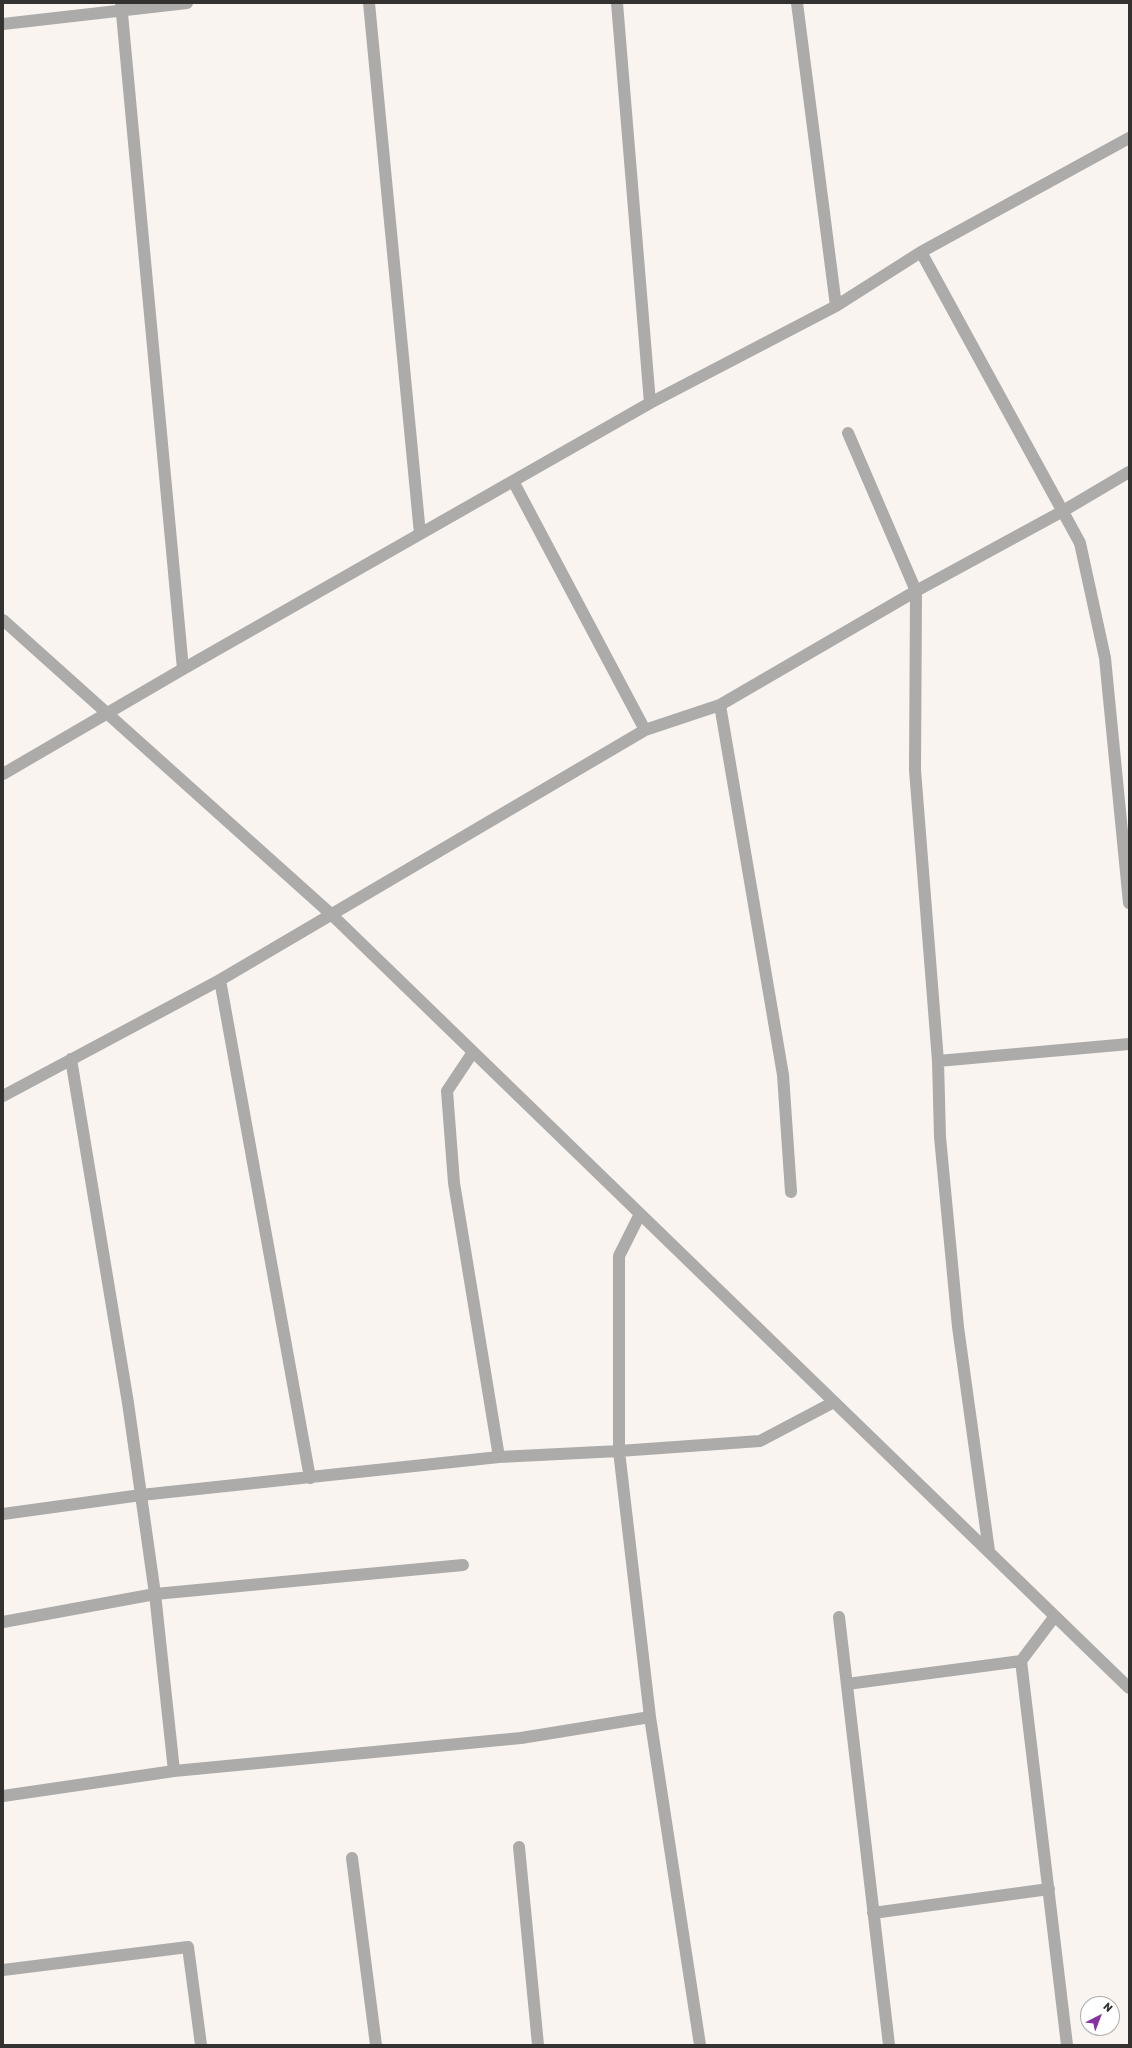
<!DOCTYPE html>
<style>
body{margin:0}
#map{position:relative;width:1132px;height:2048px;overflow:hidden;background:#f9f4f0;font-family:Rubik,sans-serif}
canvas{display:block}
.frame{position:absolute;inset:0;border:4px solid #333230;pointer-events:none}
.north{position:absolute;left:1080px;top:1996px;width:40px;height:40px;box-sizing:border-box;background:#fff;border:1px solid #adadac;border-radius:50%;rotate:42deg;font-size:11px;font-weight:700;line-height:16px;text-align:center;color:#333230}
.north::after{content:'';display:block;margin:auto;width:14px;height:18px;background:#8732a0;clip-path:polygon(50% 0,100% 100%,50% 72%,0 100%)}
</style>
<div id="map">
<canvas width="1132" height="2048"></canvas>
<div class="frame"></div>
<div class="north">N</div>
</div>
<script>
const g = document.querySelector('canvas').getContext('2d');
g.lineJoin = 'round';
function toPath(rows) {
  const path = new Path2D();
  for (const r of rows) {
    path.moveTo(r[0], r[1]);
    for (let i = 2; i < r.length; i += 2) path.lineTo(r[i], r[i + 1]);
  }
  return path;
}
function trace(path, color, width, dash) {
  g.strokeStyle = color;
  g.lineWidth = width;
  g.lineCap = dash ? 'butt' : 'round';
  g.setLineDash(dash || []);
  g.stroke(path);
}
trace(toPath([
 [121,3,183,669],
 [369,3,420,534],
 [617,3,650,403],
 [797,3,836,306],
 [3,24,187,3],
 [921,252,1080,543,1105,658,1129,903],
 [848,433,916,591,915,770,938,1061,940,1137,958,1327,989,1551],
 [513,481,645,730],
 [3,620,332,915,1129,1688],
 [720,705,783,1075,791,1192],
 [3,774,183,669,650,403,836,306,921,252,1129,138],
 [220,980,310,1478],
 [473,1052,447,1091,454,1183,499,1457],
 [71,1059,128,1403,155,1594,174,1771],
 [938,1061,1129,1044],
 [3,1096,220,980,645,730,720,705,916,591,1063,511,1129,472],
 [640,1214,619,1256,619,1451,650,1717,700,2045],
 [3,1514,141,1495,499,1457,619,1451,760,1441,834,1402],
 [1055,1616,1021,1661,1067,2045],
 [839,1617,889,2045],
 [3,1622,155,1594,463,1565],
 [847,1684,1021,1661],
 [3,1796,174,1771,521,1738,650,1717],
 [519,1847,538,2045],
 [352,1858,376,2045],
 [873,1913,1049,1889],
 [3,1970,188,1947,201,2045]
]), '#acaba9', 12);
</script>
